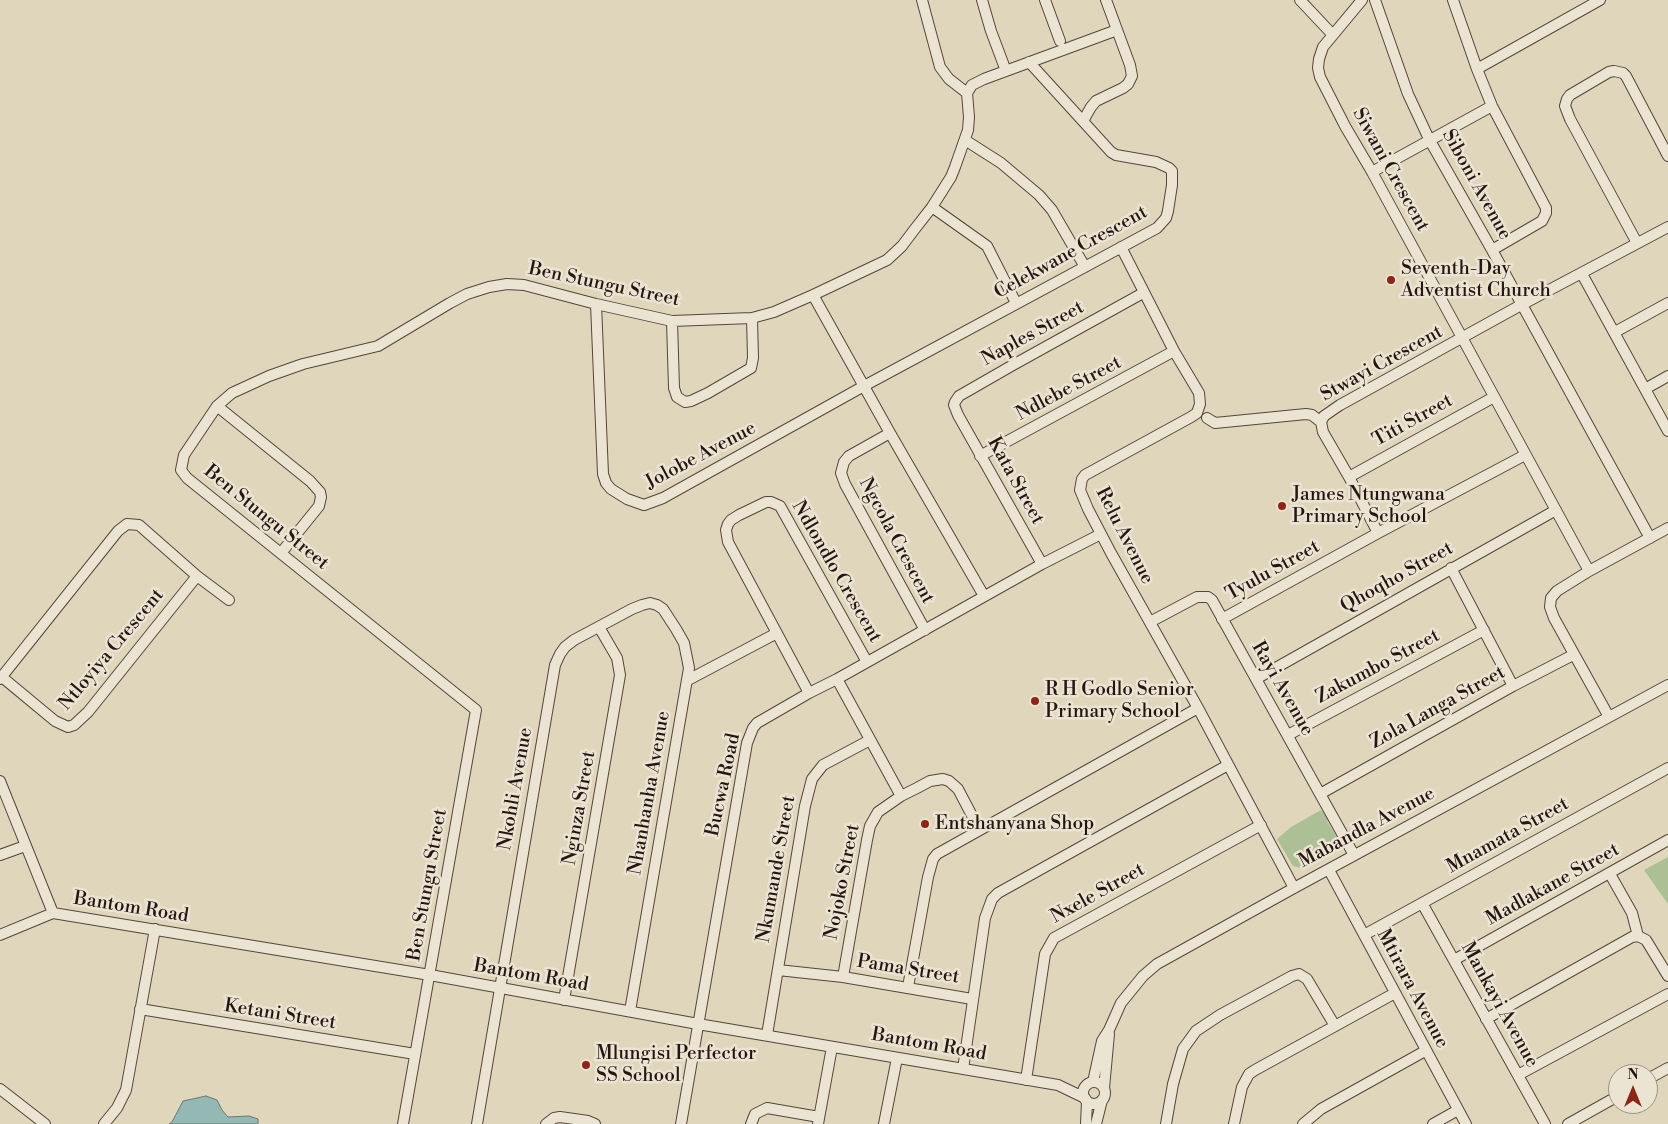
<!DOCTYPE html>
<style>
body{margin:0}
#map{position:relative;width:1668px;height:1124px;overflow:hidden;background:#e0d6bc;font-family:"Libre Bodoni",serif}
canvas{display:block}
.north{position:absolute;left:1608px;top:1064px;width:50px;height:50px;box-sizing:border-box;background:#ebe4d3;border:1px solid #9c9285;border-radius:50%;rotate:0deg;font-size:14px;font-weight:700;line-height:20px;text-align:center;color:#261611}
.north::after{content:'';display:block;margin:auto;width:18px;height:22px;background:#8f2418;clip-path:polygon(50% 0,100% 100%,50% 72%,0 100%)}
</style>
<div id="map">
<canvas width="1668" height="1124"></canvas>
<div class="north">N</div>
</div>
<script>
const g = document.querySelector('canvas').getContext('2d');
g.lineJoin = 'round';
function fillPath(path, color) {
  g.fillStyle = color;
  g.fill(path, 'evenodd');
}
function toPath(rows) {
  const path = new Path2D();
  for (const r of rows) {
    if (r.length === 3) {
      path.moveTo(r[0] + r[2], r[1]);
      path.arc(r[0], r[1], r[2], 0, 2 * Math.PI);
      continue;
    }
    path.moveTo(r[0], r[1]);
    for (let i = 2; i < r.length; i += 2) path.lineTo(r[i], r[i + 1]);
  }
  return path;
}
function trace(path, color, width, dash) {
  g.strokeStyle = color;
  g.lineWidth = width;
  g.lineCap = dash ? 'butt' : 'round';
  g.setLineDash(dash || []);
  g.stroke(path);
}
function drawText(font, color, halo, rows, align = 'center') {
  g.font = font + ' "Libre Bodoni",serif';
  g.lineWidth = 5;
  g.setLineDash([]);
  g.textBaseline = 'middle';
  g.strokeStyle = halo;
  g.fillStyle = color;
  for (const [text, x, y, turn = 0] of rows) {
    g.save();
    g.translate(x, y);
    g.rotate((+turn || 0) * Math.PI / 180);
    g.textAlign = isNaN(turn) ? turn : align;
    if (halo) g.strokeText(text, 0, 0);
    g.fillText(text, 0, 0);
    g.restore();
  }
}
fillPath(toPath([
 [1321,810,1329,819,1327,821,1341,844,1335,852,1301,868,1293,866,1277,839,1291,827],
 [1668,857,1668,904,1644,870]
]), '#acbf95');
const water = toPath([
 [206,1096,217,1100,222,1110,228,1117,249,1116,258,1119,258,1124,169,1124,172,1122,183,1101,206,1096]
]);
fillPath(water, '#94b9b4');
trace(water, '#687873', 1);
const minor = toPath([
 [922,0,940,67,949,79,967,93],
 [982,0,991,31,1006,71],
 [1045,0,1060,41],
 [1300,0,1332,34],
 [1362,0,1323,47,1319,59,1318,68,1320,77,1345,126,1372,172,1589,571],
 [1375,0,1408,94,1429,139,1492,250,1650,538],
 [1453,0,1477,69,1492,106,1546,208,1546,213,1542,221,1492,250],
 [1477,69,1600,0],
 [1083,121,1091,107,1096,101,1123,88,1128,84,1132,76,1130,65,1106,0],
 [965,140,1001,163,1039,195,1052,210,1085,267],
 [1372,172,1492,106],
 [932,207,987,246,1016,303],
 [1637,243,1570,119,1565,106,1567,99,1570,95,1609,72,1614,71,1623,73,1626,76,1668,156],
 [1121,247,1174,351,1199,393,1200,404,1197,413,1191,417,1085,475,1082,479,1080,490,1088,509,1111,553,1198,708,1294,888],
 [1582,274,1668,431],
 [813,295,890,433,984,596],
 [596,304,603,474,606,483,611,489,627,499,644,505,663,498,864,386,1157,228,1166,218,1168,211,1172,185,1172,171,1169,168,1156,162,1116,155,1111,152,1029,62],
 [672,321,674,388,677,397,685,402,691,401,708,393,751,368,753,358,752,318],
 [1615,332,1668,303],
 [1645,389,1668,376],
 [217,406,310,481,320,492,321,497,319,506,281,553],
 [1207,418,1215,423,1306,414,1312,415,1321,422],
 [890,433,849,456,844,462,841,473,845,484,925,630],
 [980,456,1174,351],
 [1349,477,1494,397],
 [1378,533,1349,477,1323,432,1321,422,1324,416,1340,405,1521,305,1668,227],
 [1042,564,958,415,954,405,955,402,959,396,1013,365,1143,293],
 [1451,568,1513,686],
 [1222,619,1378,533,1525,455],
 [1150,622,1197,597,1208,597,1212,600,1354,855],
 [2,677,55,721,68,727,74,725,88,712,197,576],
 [0,679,118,531,127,524,139,525,197,576,229,600],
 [837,679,901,796],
 [1256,679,1556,510],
 [688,680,777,633],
 [809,693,728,542,726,530,728,524,731,520,739,515,766,502,771,502,780,506,867,662],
 [1609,717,1554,618,1550,607,1551,598,1557,591,1589,571,1668,528],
 [1288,735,1484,630],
 [0,781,53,913],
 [1320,794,1513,686,1573,655],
 [0,855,25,846],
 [1329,870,1466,1124],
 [1610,874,1632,913,1638,936],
 [1422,903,1545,1124],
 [0,935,53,913,430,975,698,1024,1058,1085,1085,1098],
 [1364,935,1668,768],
 [1454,960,1668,840],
 [778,970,843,977,972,999],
 [843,977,867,840,870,826,878,812,901,796,917,788,930,781,943,779,949,781,958,789,979,829],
 [908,987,928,877,933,859,937,854,1198,708],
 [564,1000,620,675,617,658,599,627],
 [140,1009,415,1054],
 [1486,1019,1632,937,1638,936,1646,940,1668,976],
 [767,1035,805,806,812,779,823,765,870,740],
 [963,1069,985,918,992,899,998,893,1228,765],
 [1518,1075,1668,994],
 [1648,1079,1668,1068],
 [1026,1080,1045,954,1054,938,1261,825],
 [1093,1082,1102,1041,1109,1030,1121,1003,1143,976,1157,964,1294,888,1668,685],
 [1094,1093,11],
 [1104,1088,1109,1034],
 [0,1089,45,1124],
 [104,1124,117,1108,126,1090,155,929],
 [403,1124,476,710,187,478,181,470,184,455,217,406,232,393,269,376,303,364,378,346,450,303,467,294,489,287,507,284,524,285,596,304,672,321,752,318,774,312,813,295,887,260,902,246,914,230,932,207,951,177,955,167,968,130,969,117,967,93,972,85,984,79,1117,30],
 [477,1124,555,665,560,654,565,647,574,640,632,609,642,605,650,603,657,605,663,609,676,629,684,643,689,668,630,1011],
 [546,1124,554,1118,560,1117,588,1121,595,1124],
 [681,1124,747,743,753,728,757,723,809,693,837,679,1042,564,1101,534],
 [751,1124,755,1114,767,1108,819,1117],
 [818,1124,832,1047],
 [884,1124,897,1058],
 [1086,1124,1087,1101],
 [1096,1124,1102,1100],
 [1166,1124,1173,1084,1183,1049,1196,1031,1220,1015,1292,976,1299,974,1307,979,1335,1026],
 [1234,1124,1242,1087,1249,1074,1255,1070,1395,993],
 [1303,1124,1321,1109,1425,1051],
 [1433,1124,1458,1110],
 [1568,1124,1618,1096]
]);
trace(minor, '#54463c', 12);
trace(minor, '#ebe4d3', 10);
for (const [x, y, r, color] of [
 [1391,280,5,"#8f2418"],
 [1282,506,5,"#8f2418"],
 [1035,701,5,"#8f2418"],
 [925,824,5,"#8f2418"],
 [586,1065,5,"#8f2418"]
]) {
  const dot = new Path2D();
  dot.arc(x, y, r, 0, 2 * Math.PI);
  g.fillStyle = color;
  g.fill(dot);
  trace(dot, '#ebe4d3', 2);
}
drawText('19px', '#261611', '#ebe4d3', [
 ["Siwani Crescent",1390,170,61],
 ["Siboni Avenue",1476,185,61],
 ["Celekwane Crescent",1071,253,-29],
 ["Ben Stungu Street",604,285,12],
 ["Naples Street",1033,334,-29],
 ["Stwayi Crescent",1382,364,-29],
 ["Ndlebe Street",1069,389,-28],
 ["Titi Street",1413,421,-29],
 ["Jolobe Avenue",701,456,-28],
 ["Kata Street",1015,481,61],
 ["Ben Stungu Street",266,518,39],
 ["Relu Avenue",1124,536,63],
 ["Ngcola Crescent",896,541,62],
 ["Tyulu Street",1273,571,-29],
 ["Ndlondlo Crescent",836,572,60],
 ["Qhoqho Street",1397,578,-29],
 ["Ntloyiya Crescent",112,650,-50],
 ["Zakumbo Street",1378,667,-28],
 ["Rayi Avenue",1282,689,60],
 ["Zola Langa Street",1438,708,-29],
 ["Bucwa Road",724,785,-78],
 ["Nkohli Avenue",516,789,-80],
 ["Nhanhanha Avenue",650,793,-80],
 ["Nginza Street",580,808,-80],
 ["Mabandla Avenue",1367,828,-28],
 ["Mnamata Street",1508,836,-29],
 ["Nkumande Street",777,869,-80],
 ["Nojoko Street",843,882,-79],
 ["Ben Stungu Street",428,885,-80],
 ["Madlakane Street",1553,885,-29],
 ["Nxele Street",1098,894,-29],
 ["Bantom Road",131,908,9],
 ["Pama Street",908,970,9],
 ["Bantom Road",531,976,10],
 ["Mtirara Avenue",1412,989,62],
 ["Mankayi Avenue",1499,1005,61],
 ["Ketani Street",280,1015,9],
 ["Bantom Road",929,1045,10]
]);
drawText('19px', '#261611', '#ebe4d3', [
 ["Seventh-Day",1401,269],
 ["Adventist Church",1401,291],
 ["James Ntungwana",1292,495],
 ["Primary School",1292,517],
 ["R H Godlo Senior",1045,690],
 ["Primary School",1045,712],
 ["Entshanyana Shop",935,824],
 ["Mlungisi Perfector",596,1054],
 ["SS School",596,1076]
], 'left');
</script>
